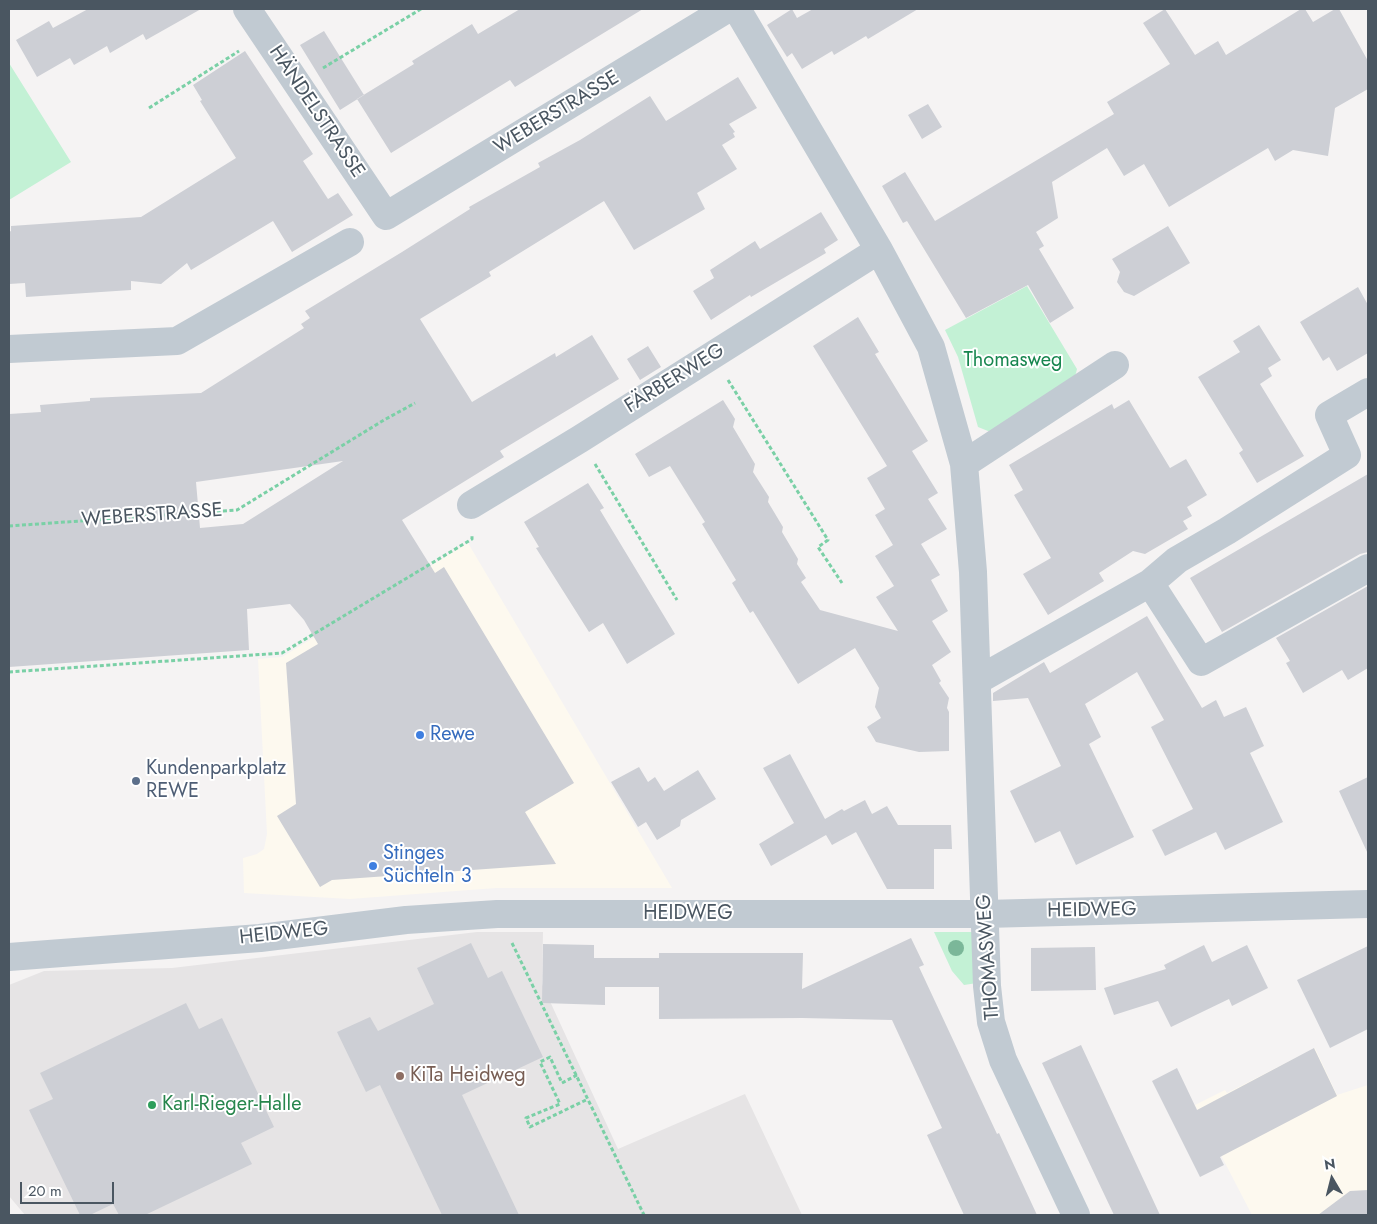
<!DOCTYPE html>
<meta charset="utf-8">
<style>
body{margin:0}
#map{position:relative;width:1377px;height:1224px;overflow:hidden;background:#f5f3f3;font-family:Jost,sans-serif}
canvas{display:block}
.frame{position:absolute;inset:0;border:10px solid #4a5661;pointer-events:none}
.north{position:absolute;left:1307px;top:1154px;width:50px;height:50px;-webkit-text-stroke:4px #fff;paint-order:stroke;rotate:352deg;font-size:14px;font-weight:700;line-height:20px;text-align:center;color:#4a5661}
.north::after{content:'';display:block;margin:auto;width:18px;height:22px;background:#4a5661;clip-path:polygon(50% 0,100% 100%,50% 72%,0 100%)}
.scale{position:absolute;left:20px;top:1182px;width:94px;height:22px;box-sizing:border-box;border:2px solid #4a5661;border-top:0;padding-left:6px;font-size:15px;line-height:18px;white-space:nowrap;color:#4a5661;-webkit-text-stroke:4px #fff;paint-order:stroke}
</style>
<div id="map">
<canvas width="1377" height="1224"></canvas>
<div class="frame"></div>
<div class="north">N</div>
<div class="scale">20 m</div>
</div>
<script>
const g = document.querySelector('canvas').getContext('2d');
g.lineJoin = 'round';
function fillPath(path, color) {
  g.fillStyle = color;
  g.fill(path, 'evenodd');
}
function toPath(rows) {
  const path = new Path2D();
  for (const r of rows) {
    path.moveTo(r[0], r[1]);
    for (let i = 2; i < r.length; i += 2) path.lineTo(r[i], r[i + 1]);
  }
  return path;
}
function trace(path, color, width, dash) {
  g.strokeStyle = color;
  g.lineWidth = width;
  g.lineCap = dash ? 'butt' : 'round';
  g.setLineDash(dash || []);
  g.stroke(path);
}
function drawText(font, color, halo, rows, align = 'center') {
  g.font = font + ' Jost,sans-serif';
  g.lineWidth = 4;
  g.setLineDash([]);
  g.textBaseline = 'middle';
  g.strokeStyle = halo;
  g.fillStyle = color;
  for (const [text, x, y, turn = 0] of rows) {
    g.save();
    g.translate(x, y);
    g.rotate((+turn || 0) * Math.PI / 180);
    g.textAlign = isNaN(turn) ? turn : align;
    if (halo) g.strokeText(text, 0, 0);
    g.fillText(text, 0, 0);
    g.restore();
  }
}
fillPath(toPath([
 [468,543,672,888,496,888,350,899,244,893,243,858,257,854,264,849,267,834,258,659,282,657],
 [1315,1048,1337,1095,1368,1085,1368,1215,1252,1215,1195,1105,1225,1090,1227,1093]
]), '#fdf9ef');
fillPath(toPath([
 [477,932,543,932,542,984,618,1149,745,1094,802,1215,25,1215,9,1196,9,985,44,971,172,968]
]), '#e6e4e5');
fillPath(toPath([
 [9,63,71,162,9,200],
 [1027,286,1077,369,1073,385,993,433,978,427,958,357,945,330],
 [934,932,973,932,977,983,964,985,952,971]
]), '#c3f1d5');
fillPath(toPath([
 [88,9,201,9,146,40,143,34,110,53,107,46,74,65,70,58,37,77,16,40,49,21,53,28],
 [520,9,643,9,515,87,510,80,391,153,357,99,414,64,412,61,472,24,478,34],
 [792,9,797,18,813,9,918,9,868,39,866,36,834,55,832,51,802,69,792,53,787,57,767,25],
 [1165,9,1195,55,1218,41,1226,55,1301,9,1305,9,1313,22,1335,9,1339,9,1368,61,1368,89,1335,108,1328,156,1293,150,1275,161,1268,148,1169,207,1144,164,1124,176,1107,148,1052,182,1058,218,1036,232,1044,246,1039,249,1074,308,1050,323,1028,285,966,318,907,221,903,223,882,186,905,172,935,221,1114,114,1107,102,1170,64,1143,23],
 [324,31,364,95,340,110,300,45],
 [245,51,313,154,303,161,328,199,338,193,353,215,292,252,273,221,191,270,187,263,161,284,131,281,131,290,26,297,25,283,9,284,9,232,11,231,11,226,141,217,236,158,200,101,202,100,193,85],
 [738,77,757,108,729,124,735,132,733,133,735,137,722,145,737,169,697,193,705,209,634,250,604,201,489,272,491,276,420,319,472,402,555,353,556,357,592,335,619,379,500,451,504,457,402,520,435,573,444,567,574,783,525,812,556,864,332,880,320,887,277,816,296,804,286,663,318,644,304,620,290,604,247,609,249,650,9,667,9,414,41,412,40,405,90,401,90,398,201,393,304,328,301,324,310,318,305,311,402,252,470,209,469,207,540,167,538,163,580,140,650,96,666,121],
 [343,461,243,524,200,528,196,482],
 [928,104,942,127,922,139,908,115],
 [821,212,838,240,824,249,826,253,751,297,750,295,711,320,693,291,714,278,710,270,755,241,760,249],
 [1168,226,1190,263,1134,296,1124,292,1117,282,1120,272,1112,259],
 [1358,287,1368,305,1368,353,1337,371,1329,357,1323,361,1300,322],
 [858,317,879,352,875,354,928,441,912,451,938,493,928,499,947,529,921,544,940,575,931,580,948,611,932,621,951,652,932,665,941,681,939,683,949,698,947,708,949,712,949,751,919,752,876,742,867,727,881,718,875,707,879,688,855,648,798,684,753,611,750,613,732,583,736,580,702,524,705,522,670,466,649,477,635,454,723,400,735,419,733,427,755,464,753,472,769,497,768,502,783,527,782,532,798,559,797,564,806,578,801,582,820,610,898,631,876,597,894,586,875,556,893,545,875,515,885,509,867,478,887,466,813,346],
 [1259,325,1281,360,1268,368,1272,376,1260,384,1304,456,1257,483,1239,453,1243,450,1198,377,1240,352,1233,341],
 [648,346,661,367,640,380,627,359],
 [1129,400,1170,468,1186,459,1207,495,1187,507,1192,516,1183,521,1188,529,1145,554,1133,551,1099,573,1104,581,1048,615,1023,574,1051,558,1014,495,1023,490,1009,465,1112,404,1114,409],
 [1368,474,1368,552,1360,554,1222,632,1190,578],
 [588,483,604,508,600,510,675,634,627,664,603,623,589,632,536,548,539,547,524,522],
 [1368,586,1368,668,1348,680,1342,670,1303,693,1286,663,1290,661,1276,638],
 [1147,616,1202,708,1216,700,1224,717,1246,707,1264,746,1250,753,1283,822,1225,850,1216,832,1165,856,1152,830,1193,809,1151,727,1164,720,1137,672,1085,704,1101,737,1089,744,1134,837,1076,865,1060,831,1035,843,1010,791,1061,766,1028,698,993,701,993,693,1044,662,1050,673],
 [790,754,825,819,842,809,844,811,865,800,872,814,887,806,898,825,951,825,952,849,934,849,934,889,887,889,856,832,832,845,826,835,771,866,759,844,794,823,763,768],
 [639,767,648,782,655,777,664,791,698,770,716,799,681,820,680,826,657,840,646,822,638,827,611,782],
 [1368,777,1368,854,1339,791],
 [911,938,924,965,919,967,997,1134,999,1133,1037,1215,964,1215,927,1135,942,1128,892,1020,802,1018,659,1019,659,987,605,987,605,1005,542,1003,543,944,594,945,594,958,659,958,659,953,803,953,802,989],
 [471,943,488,978,502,971,543,1057,462,1095,519,1215,442,1215,380,1085,366,1092,337,1032,370,1017,378,1031,434,1004,417,968],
 [1204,945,1212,962,1247,945,1268,988,1232,1006,1229,999,1171,1027,1158,1001,1114,1015,1104,988,1166,969,1164,965],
 [1368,946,1368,1029,1330,1048,1297,980],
 [1095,947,1096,990,1031,991,1031,948],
 [186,1003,199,1029,222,1018,274,1127,241,1143,252,1164,145,1215,119,1215,113,1204,90,1215,80,1215,29,1110,53,1099,40,1073],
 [1081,1045,1160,1215,1114,1215,1042,1063],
 [1314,1048,1337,1096,1220,1157,1224,1165,1200,1177,1152,1081,1177,1068,1197,1110],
 [1368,1190,1368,1215,1318,1215,1350,1191]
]), '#cdcfd5');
trace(toPath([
 [323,68,421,9],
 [149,108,239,51],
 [728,380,828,540,818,547,842,583],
 [595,464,677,600],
 [9,526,237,510,384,420,415,403],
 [9,672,282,653,472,539,472,535],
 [512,943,644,1215],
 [577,1075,562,1083,550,1057,540,1062,560,1104,526,1118,530,1127,588,1099]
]), '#7ad0a6', 3, [4, 2.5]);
trace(toPath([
 [247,9,386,216,727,9],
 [737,9,879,250,931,347,964,464,973,572,987,986,991,1022,1003,1060,1076,1215],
 [9,349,177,341,350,242],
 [964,464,1115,365],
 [471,505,580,439,879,250],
 [1150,583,1201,662,1368,568],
 [978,680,1150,583,1177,560,1227,531,1347,455,1329,415,1368,392],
 [9,957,260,938,406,920,497,914,985,914,1368,904]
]), '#c1cad2', 28);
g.fillStyle = '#7bb799';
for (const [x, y] of [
 [956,948]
]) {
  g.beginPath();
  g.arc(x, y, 8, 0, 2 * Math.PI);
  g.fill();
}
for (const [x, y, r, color] of [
 [420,735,5,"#3f7fe0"],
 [136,781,5,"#5c6f8a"],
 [373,866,5,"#3f7fe0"],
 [400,1076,5,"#8d6e63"],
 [152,1105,5,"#2e9e5b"]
]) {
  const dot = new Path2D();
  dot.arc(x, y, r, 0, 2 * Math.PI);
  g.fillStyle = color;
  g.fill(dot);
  trace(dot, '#fff', 2);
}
drawText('20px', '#4a5661', '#fff', [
 ["HÄNDELSTRASSE",316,112,56],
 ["WEBERSTRASSE",557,113,-31],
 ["FÄRBERWEG",675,379,-32],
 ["WEBERSTRASSE",152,516,-4],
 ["HEIDWEG",1092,911,-1],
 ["HEIDWEG",688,914],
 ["HEIDWEG",284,934,-6],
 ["THOMASWEG",989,957,-94]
]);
drawText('20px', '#17864f', '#fff', [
 ["Thomasweg",1013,361]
]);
drawText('20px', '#366cbe', '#fff', [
 ["Rewe",430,735],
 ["Stinges",383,854],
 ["Süchteln 3",383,877]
], 'left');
drawText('20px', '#4e5e75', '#fff', [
 ["Kundenparkplatz",146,769],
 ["REWE",146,792]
], 'left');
drawText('20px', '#785e54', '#fff', [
 ["KiTa Heidweg",410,1076]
], 'left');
drawText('20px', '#27864d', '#fff', [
 ["Karl-Rieger-Halle",162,1105]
], 'left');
</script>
